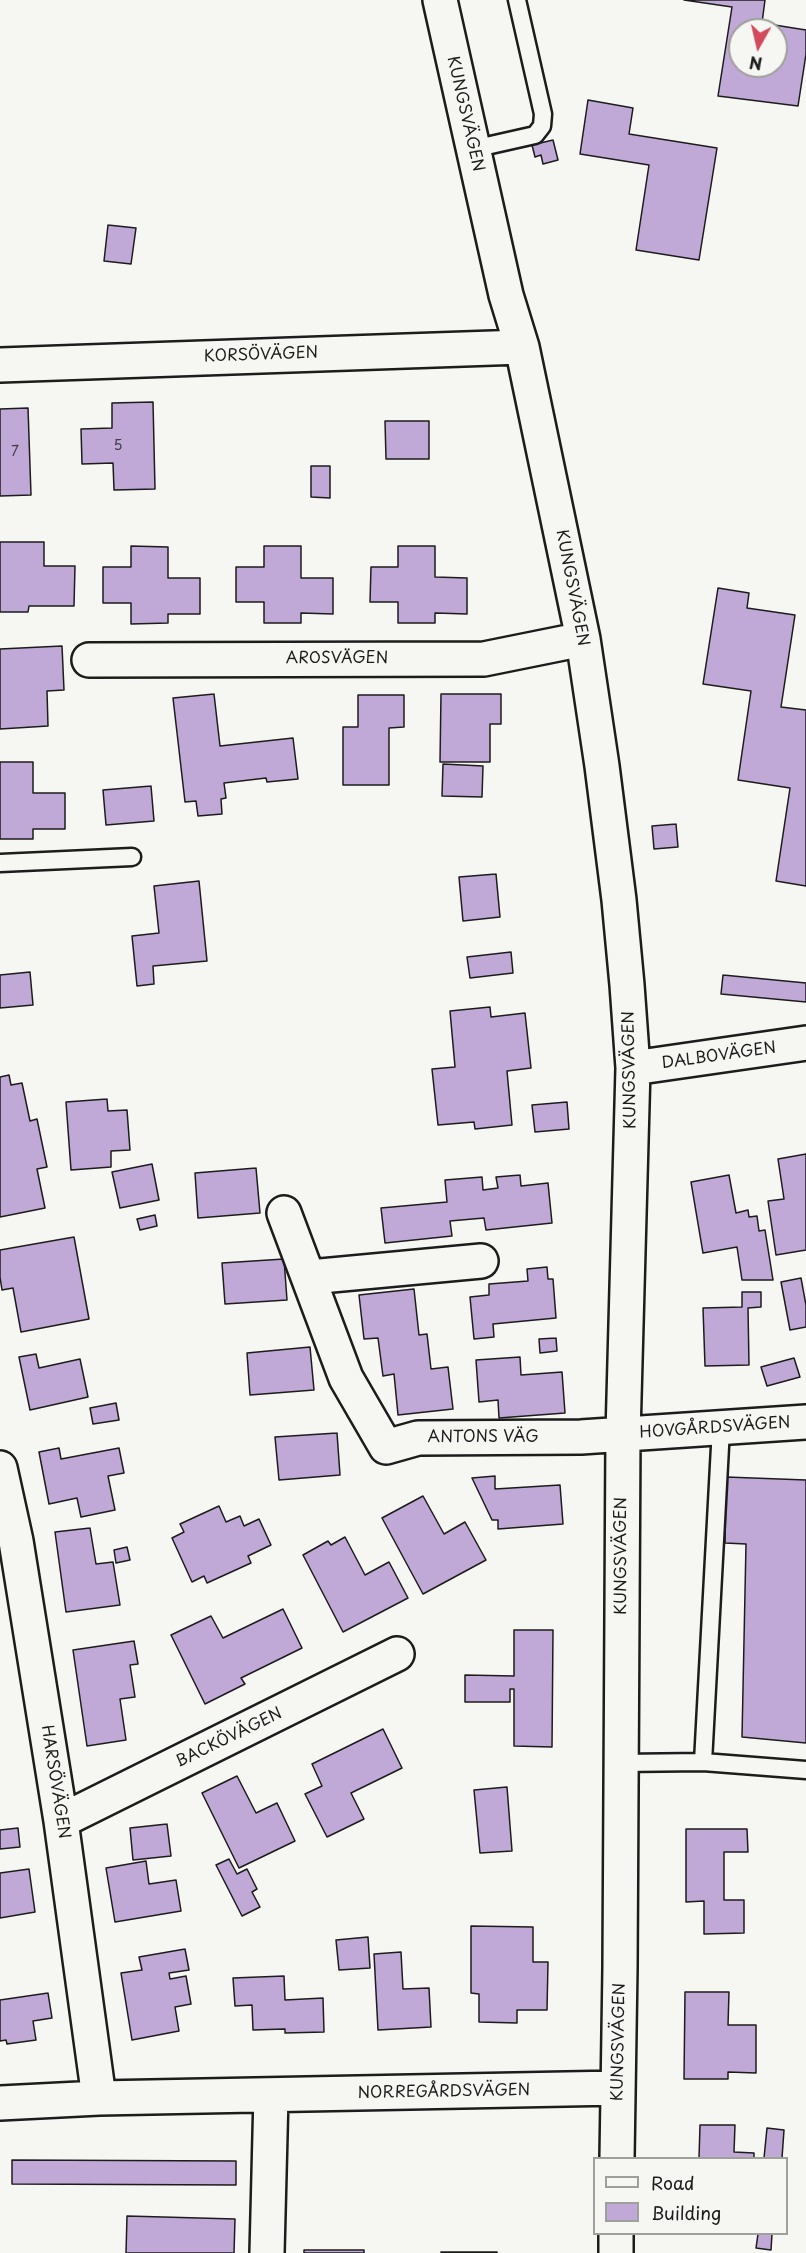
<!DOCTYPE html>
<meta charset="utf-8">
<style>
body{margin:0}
#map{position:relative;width:806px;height:2253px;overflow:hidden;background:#f6f6f2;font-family:"Playpen Sans",sans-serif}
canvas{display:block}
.legend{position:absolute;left:593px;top:2157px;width:195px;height:78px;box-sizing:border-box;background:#f6f6f2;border:2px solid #9f9f9c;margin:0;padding:8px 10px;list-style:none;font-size:18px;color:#1c1c1c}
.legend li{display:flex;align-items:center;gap:12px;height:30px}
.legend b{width:30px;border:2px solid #9f9f9c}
.north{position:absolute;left:728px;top:18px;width:60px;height:60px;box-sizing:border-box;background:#f6f6f2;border:2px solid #9f9f9c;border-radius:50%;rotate:188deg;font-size:16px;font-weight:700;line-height:24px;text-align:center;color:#1c1c1c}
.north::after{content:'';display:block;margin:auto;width:21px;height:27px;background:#d1495b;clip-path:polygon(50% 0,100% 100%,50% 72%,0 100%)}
</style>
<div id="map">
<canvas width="806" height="2253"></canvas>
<ul class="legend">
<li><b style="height:8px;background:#f6f6f2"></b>Road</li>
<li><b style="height:16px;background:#c0a9d7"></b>Building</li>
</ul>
<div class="north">N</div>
</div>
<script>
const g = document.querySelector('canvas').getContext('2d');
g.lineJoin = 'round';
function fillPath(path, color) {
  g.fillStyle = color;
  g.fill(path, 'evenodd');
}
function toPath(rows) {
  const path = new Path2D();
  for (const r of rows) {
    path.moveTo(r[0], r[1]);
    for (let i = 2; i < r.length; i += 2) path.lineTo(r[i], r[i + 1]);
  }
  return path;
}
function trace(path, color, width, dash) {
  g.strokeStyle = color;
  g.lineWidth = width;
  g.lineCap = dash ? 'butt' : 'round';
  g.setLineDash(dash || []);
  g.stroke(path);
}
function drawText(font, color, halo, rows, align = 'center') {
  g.font = font + ' "Playpen Sans",sans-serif';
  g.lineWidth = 5;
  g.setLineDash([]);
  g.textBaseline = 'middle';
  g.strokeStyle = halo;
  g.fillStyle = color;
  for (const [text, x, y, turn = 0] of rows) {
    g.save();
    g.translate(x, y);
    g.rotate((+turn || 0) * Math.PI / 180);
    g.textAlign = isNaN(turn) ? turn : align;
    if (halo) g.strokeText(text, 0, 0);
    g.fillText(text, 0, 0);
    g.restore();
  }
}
const building = toPath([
 [684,0,765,0,762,23,806,30,806,54,798,106,718,96,732,7,684,0],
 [740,30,776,30,776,66,740,66,740,30],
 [588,100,633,108,629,134,717,148,699,260,636,250,649,165,580,154,588,100],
 [553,140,558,160,543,164,541,155,535,157,532,145,553,140],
 [108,225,136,228,131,264,104,261,108,225],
 [153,402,155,489,114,490,113,463,82,464,81,429,112,428,112,403,153,402],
 [28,408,31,495,0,496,0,409,28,408],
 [385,421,429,421,429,459,386,459,385,421],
 [311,466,330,466,330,498,311,497,311,466],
 [0,542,44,542,44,566,75,566,74,606,29,606,28,612,0,612,0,542],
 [131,546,168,547,168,578,200,578,200,614,168,614,168,623,131,624,131,603,103,603,103,567,131,567,131,546],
 [264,546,301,546,301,578,333,578,333,614,301,613,301,623,264,623,264,602,236,602,236,567,264,567,264,546],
 [398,546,435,546,435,577,467,578,467,614,435,613,435,623,398,623,398,602,370,602,371,567,398,567,398,546],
 [718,588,749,593,747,608,795,615,781,707,806,710,806,886,776,881,790,788,738,780,751,691,703,684,718,588],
 [62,646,64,690,47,691,48,726,0,729,0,649,62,646],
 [214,694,220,746,293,738,298,779,267,782,266,778,224,783,226,798,221,799,222,814,198,816,196,801,185,802,173,698,214,694],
 [441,694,501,694,501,724,490,724,490,762,440,762,441,694],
 [358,695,404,695,404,727,389,728,389,785,343,785,343,727,358,727,358,695],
 [0,762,33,762,33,793,65,793,65,829,33,829,33,839,0,839,0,762],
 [443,764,483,766,482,797,442,796,443,764],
 [151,786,154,821,106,825,103,790,151,786],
 [676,824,678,847,654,849,652,826,676,824],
 [496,874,500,917,463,921,459,877,496,874],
 [199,881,207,961,153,966,154,984,137,986,132,936,159,933,154,886,199,881],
 [511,952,513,973,470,978,467,957,511,952],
 [30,972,33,1005,0,1008,0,975,30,972],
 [723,975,806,983,806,1002,721,994,723,975],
 [490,1007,491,1017,525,1013,531,1068,507,1071,512,1125,475,1129,474,1122,438,1125,432,1069,455,1067,450,1011,490,1007],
 [9,1075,11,1085,22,1083,30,1121,37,1119,47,1167,37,1169,45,1208,0,1217,0,1077,9,1075],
 [107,1099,108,1111,127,1110,130,1150,111,1151,111,1167,71,1170,66,1102,107,1099],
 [567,1102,569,1129,535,1132,532,1105,567,1102],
 [806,1154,806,1250,776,1255,768,1201,784,1199,778,1159,806,1154],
 [152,1164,159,1200,120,1208,112,1172,152,1164],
 [256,1168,260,1213,198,1218,195,1173,256,1168],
 [520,1175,521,1186,548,1183,552,1223,486,1230,484,1218,450,1221,452,1236,385,1243,381,1208,447,1202,445,1180,482,1177,483,1190,498,1188,496,1177,520,1175],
 [729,1175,736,1213,748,1210,749,1217,757,1216,759,1231,765,1230,773,1280,742,1280,737,1247,703,1253,691,1182,729,1175],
 [155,1215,157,1226,140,1230,137,1219,155,1215],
 [74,1237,89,1319,21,1332,13,1288,2,1290,0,1277,0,1250,74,1237],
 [284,1259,287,1300,225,1304,222,1263,284,1259],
 [547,1267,548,1279,553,1279,556,1318,493,1324,494,1337,474,1339,470,1297,489,1295,489,1284,528,1281,527,1269,547,1267],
 [801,1278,806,1305,806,1327,790,1330,781,1282,801,1278],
 [414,1289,419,1335,427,1334,431,1369,448,1367,453,1409,398,1415,394,1374,383,1376,378,1338,364,1339,359,1295,414,1289],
 [742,1292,761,1292,761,1307,748,1308,749,1365,705,1366,703,1308,742,1307,742,1292],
 [556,1338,557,1351,540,1353,539,1339,556,1338],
 [310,1347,314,1390,250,1395,247,1353,310,1347],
 [36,1354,39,1368,80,1359,88,1397,30,1410,19,1357,36,1354],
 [520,1357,521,1375,562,1372,565,1413,499,1418,498,1400,479,1402,476,1360,520,1357],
 [794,1358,800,1377,767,1386,761,1367,794,1358],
 [116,1403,119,1420,93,1424,90,1408,116,1403],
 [337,1433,340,1475,279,1480,275,1437,337,1433],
 [59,1448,61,1459,119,1448,124,1473,108,1476,115,1510,81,1517,77,1498,49,1504,39,1452,59,1448],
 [495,1476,495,1489,560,1485,563,1524,498,1529,498,1520,492,1520,472,1478,495,1476],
 [726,1477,806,1480,806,1743,742,1737,746,1544,725,1543,726,1477],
 [423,1496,444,1534,465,1522,486,1560,423,1594,382,1518,423,1496],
 [219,1506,226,1522,240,1516,244,1526,259,1519,271,1545,248,1556,251,1563,207,1583,204,1576,192,1582,172,1538,184,1532,180,1524,219,1506],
 [90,1528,96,1564,113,1562,120,1605,66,1612,55,1532,90,1528],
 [345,1537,365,1575,389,1562,408,1598,343,1632,303,1555,328,1541,331,1545,345,1537],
 [127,1547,130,1560,116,1563,114,1550,127,1547],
 [283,1609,302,1648,241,1678,245,1684,205,1704,171,1635,211,1616,223,1638,283,1609],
 [514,1630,553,1630,552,1747,514,1746,514,1689,510,1689,510,1702,465,1702,465,1675,514,1676,514,1630],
 [134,1641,138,1664,130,1665,135,1697,120,1699,126,1740,87,1746,73,1650,134,1641],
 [383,1729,402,1768,351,1793,364,1819,327,1837,305,1794,322,1786,312,1764,383,1729],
 [237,1776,256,1813,277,1803,295,1841,239,1868,202,1793,237,1776],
 [507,1787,512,1851,480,1853,474,1790,507,1787],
 [167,1824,171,1856,133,1860,130,1828,167,1824],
 [18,1828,20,1847,0,1849,0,1830,18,1828],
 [686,1829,747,1829,748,1852,724,1852,724,1900,744,1900,744,1933,704,1934,704,1901,686,1902,686,1829],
 [229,1859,237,1874,247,1869,257,1889,252,1892,260,1907,242,1916,216,1865,229,1859],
 [146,1861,149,1884,176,1880,181,1911,115,1922,106,1868,146,1861],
 [29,1869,35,1912,0,1918,0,1873,29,1869],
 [471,1926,533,1927,533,1962,548,1962,547,2010,517,2010,517,2023,479,2022,479,1994,471,1993,471,1926],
 [368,1937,370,1968,339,1970,336,1940,368,1937],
 [185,1949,189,1970,169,1973,170,1979,186,1976,191,2004,175,2007,179,2031,132,2040,121,1973,142,1970,139,1957,185,1949],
 [401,1952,403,1989,429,1988,431,2027,378,2030,374,1954,401,1952],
 [284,1976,285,2000,323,1998,324,2032,285,2033,285,2029,253,2030,252,2005,235,2006,233,1978,284,1976],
 [685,1992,729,1992,728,2025,756,2025,756,2073,728,2072,728,2079,684,2079,685,1992],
 [48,1993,52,2018,33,2021,36,2040,7,2044,6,2040,0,2041,0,2000,48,1993],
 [700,2125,735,2125,734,2152,754,2153,754,2158,699,2158,700,2125],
 [767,2128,784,2130,782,2158,764,2158,767,2128],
 [12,2160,236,2161,236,2185,12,2184,12,2160],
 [127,2216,235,2219,234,2253,126,2253,127,2216],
 [758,2234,772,2234,771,2250,756,2248,758,2234],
 [304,2250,364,2250,364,2253,304,2253,304,2250],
 [441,2252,497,2252,497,2253,441,2253,441,2252]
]);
fillPath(building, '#c0a9d7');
trace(building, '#1c1c1c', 1.5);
const lane = toPath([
 [473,149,535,135,542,126,543,114,517,0],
 [0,863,132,857],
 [703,1762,721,1428],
 [621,1763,703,1762,806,1770]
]);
const street = toPath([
 [440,0,506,295,522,347,583,639,602,766,619,900,627,985,633,1068,623,1434,620,1968,617,2158],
 [0,365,522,347],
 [89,660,484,659,583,639],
 [633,1068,806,1043],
 [284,1213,346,1378,386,1447,418,1438,581,1437,806,1422],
 [310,1277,481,1261],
 [0,1468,16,1541,61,1821,99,2098],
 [61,1821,397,1654],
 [0,2103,99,2098,618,2088],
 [267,2253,271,2095],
 [616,2253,616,2234]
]);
trace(lane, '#1c1c1c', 21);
trace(street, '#1c1c1c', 38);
trace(lane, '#f6f6f2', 16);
trace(street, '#f6f6f2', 33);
drawText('14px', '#453f4b', null, [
 ["5",118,446],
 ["7",15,452]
]);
drawText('16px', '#1c1c1c', '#f6f6f2', [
 ["KUNGSVÄGEN",465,114,77],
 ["KORSÖVÄGEN",261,355,-2],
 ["KUNGSVÄGEN",572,588,79],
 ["AROSVÄGEN",337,659],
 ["DALBOVÄGEN",719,1056,-8],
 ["KUNGSVÄGEN",630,1070,-91],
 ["HOVGÅRDSVÄGEN",715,1428,-4],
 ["ANTONS VÄG",483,1438],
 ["KUNGSVÄGEN",622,1556,-90],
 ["BACKÖVÄGEN",229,1738,-26],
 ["HARSÖVÄGEN",55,1782,81],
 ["KUNGSVÄGEN",619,2042,-89],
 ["NORREGÅRDSVÄGEN",444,2092,-1]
]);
</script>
